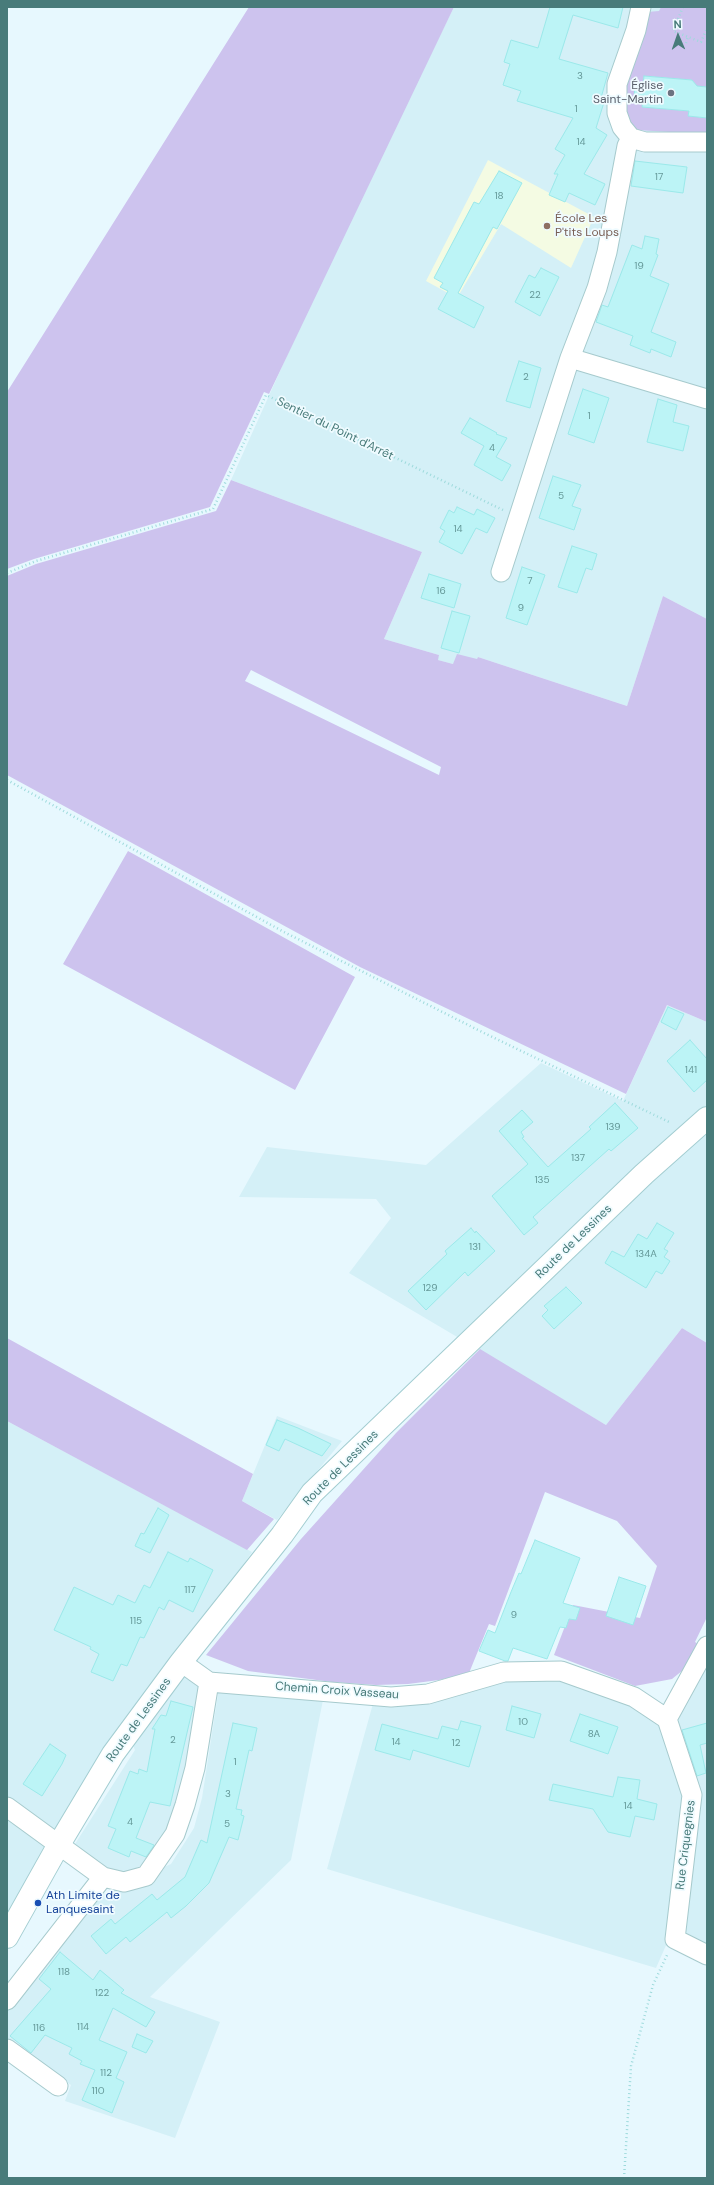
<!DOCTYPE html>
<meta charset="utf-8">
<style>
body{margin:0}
#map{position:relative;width:714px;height:2185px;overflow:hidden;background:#e7f8fe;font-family:"DM Sans",sans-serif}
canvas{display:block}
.frame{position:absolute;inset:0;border:8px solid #487b7a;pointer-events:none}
.north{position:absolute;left:658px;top:16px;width:40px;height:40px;-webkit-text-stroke:3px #effbff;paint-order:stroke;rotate:358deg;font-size:11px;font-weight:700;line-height:16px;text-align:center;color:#487b7a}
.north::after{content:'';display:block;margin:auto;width:14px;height:18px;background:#487b7a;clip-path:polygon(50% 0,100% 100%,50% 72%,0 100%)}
</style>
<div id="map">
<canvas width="714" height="2185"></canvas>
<div class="frame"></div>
<div class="north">N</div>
</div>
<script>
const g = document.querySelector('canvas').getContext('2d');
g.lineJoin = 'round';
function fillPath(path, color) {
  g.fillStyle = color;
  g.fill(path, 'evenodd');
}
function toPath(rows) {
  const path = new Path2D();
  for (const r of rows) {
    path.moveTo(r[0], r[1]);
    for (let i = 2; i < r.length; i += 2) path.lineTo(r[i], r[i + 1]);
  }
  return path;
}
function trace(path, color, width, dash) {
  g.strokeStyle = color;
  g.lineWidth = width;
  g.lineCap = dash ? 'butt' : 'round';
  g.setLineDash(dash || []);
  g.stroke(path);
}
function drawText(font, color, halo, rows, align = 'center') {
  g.font = font + ' "DM Sans",sans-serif';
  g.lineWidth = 3.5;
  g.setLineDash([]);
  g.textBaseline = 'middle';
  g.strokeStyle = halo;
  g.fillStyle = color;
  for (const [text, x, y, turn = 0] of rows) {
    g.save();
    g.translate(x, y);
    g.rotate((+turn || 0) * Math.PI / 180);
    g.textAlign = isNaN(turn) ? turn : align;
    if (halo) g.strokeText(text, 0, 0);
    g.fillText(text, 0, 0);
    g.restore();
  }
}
fillPath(toPath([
 [454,7,707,7,707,619,663,596,627,706,478,657,477,660,453,664,437,660,439,655,384,639,422,552,231,480,339,240],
 [667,1005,707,1022,707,1343,682,1328,606,1425,349,1273,391,1218,376,1199,239,1197,267,1147,426,1165,541,1063,623,1101],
 [277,1416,342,1441,277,1520,242,1501],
 [7,1421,252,1552,9,1910,7,1909],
 [707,1653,707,1946,671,1934,656,1968,327,1869,374,1700,527,1667,667,1705],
 [183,1672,201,1688,189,1767,175,1817,153,1859,129,1872,107,1870,75,1844,135,1750,131,1741],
 [219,1688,324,1695,291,1860,150,1997,220,2022,175,2138,65,2101,71,2085,14,2047,7,2039,7,2008,101,1895,171,1864,194,1828,202,1798]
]), '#d4f0f7');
fillPath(toPath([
 [488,160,594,217,571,268,501,224,457,298,426,281]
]), '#f4fbe3');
fillPath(toPath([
 [249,7,454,7,269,394,264,392,210,507,34,559,7,569,7,392],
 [661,7,707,7,707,87,697,86,692,80,644,76,643,85,635,84,634,99,642,99,642,107,689,111,689,116,706,118,707,115,707,132,685,133,637,130,632,127,625,113,624,88,647,12,659,11],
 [231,480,422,552,384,639,439,655,438,660,453,664,457,654,477,659,478,657,627,706,663,596,707,619,707,1022,667,1005,626,1094,360,967,7,775,7,576,36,564,216,511],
 [251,670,441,767,439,775,245,681],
 [128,851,355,977,295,1090,63,964],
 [682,1328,707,1343,707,1617,695,1642,700,1645,688,1666,672,1679,635,1686,554,1655,573,1605,640,1618,657,1566,617,1521,545,1492,495,1626,489,1624,469,1673,439,1680,408,1684,376,1685,332,1682,248,1671,206,1655,301,1539,396,1433,480,1349,606,1425],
 [7,1338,253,1474,242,1501,274,1519,247,1550,7,1421]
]), '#cdc3ee');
const building = toPath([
 [550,7,623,7,618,28,573,15,559,59,608,73,601,98,605,99,596,128,607,135,584,174,605,184,595,205,569,193,565,202,549,195,558,174,554,174,565,155,555,149,573,118,517,101,521,91,503,85,510,64,504,62,511,40,538,48,550,7],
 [644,76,692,80,697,86,707,87,707,118,688,116,689,111,642,107,643,100,634,99,635,84,643,85,644,76],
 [635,161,687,167,683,193,631,186,635,161],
 [499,171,522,183,497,229,493,227,458,293,484,307,474,328,438,309,448,291,440,287,443,283,434,278,474,202,479,204,499,171],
 [645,236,659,239,656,254,658,255,650,276,669,284,651,332,676,342,671,357,651,349,650,353,630,345,633,336,596,322,602,305,608,307,632,245,642,249,645,236],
 [541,268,559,277,540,316,515,302,529,275,535,278,541,268],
 [519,361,541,368,530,408,506,401,519,361],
 [583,389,609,398,594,443,568,434,583,389],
 [658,399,677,405,673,422,689,426,683,451,647,442,658,399],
 [470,418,497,433,496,434,507,438,496,457,511,465,502,481,474,465,484,446,461,433,470,418],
 [553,476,581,485,572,506,581,509,574,530,539,518,553,476],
 [457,507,474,515,477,509,495,518,487,533,476,528,462,554,439,542,445,531,440,528,449,510,454,513,457,507],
 [572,546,597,554,592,570,586,568,577,593,558,587,572,546],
 [522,567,545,575,527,625,506,618,522,567],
 [429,574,461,584,454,608,421,598,429,574],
 [452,611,470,616,459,653,441,648,452,611],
 [668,1007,684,1014,676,1030,661,1022,668,1007],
 [690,1040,707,1059,707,1080,694,1092,667,1061,690,1040],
 [615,1103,638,1128,611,1151,609,1149,533,1217,538,1223,524,1235,492,1196,528,1164,499,1131,522,1110,533,1122,521,1132,524,1137,522,1138,548,1167,591,1129,589,1127,615,1103],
 [657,1223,674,1233,664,1249,668,1251,664,1257,670,1261,662,1274,656,1271,646,1288,605,1263,612,1251,624,1257,638,1234,647,1239,657,1223],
 [471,1228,475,1233,476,1231,495,1251,468,1276,465,1272,426,1310,408,1291,447,1254,445,1251,471,1228],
 [566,1287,582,1303,554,1329,542,1316,548,1310,544,1306,566,1287],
 [277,1420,298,1428,331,1444,322,1456,285,1439,279,1451,266,1445,277,1420],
 [158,1508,169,1515,150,1553,135,1546,141,1533,144,1534,158,1508],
 [535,1540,580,1558,563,1603,580,1608,576,1620,569,1619,566,1628,560,1627,547,1659,513,1648,508,1661,505,1661,479,1651,488,1630,495,1633,511,1592,519,1573,521,1574,535,1540],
 [168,1552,188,1562,190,1558,213,1570,193,1612,169,1600,164,1610,159,1607,144,1638,140,1637,127,1666,121,1664,113,1681,91,1672,99,1654,90,1649,91,1647,54,1630,74,1587,113,1605,118,1595,135,1603,144,1585,150,1588,168,1552],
 [619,1577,646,1586,633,1625,606,1616,619,1577],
 [171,1701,193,1707,170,1806,150,1802,136,1838,154,1845,153,1847,146,1857,131,1851,129,1857,108,1848,116,1829,108,1826,130,1771,138,1774,139,1769,147,1772,155,1729,152,1729,161,1715,166,1716,171,1701],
 [512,1706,541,1714,534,1738,506,1730,512,1706],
 [580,1714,618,1727,608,1754,570,1741,580,1714],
 [461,1721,481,1726,469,1767,413,1750,410,1760,375,1750,382,1724,438,1739,442,1726,458,1730,461,1721],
 [233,1723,257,1728,252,1751,249,1750,236,1809,242,1810,241,1815,244,1816,238,1840,229,1837,209,1883,186,1906,171,1918,167,1912,130,1942,126,1937,106,1954,91,1936,111,1919,115,1924,152,1894,157,1900,185,1877,201,1840,207,1843,233,1723],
 [707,1723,707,1743,700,1745,706,1773,697,1776,682,1730,707,1723],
 [50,1744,66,1755,62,1764,42,1796,23,1784,50,1744],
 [618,1777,640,1780,637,1799,657,1804,654,1820,635,1816,630,1837,608,1832,593,1809,549,1800,553,1784,613,1797,618,1777],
 [60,1952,93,1980,100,1970,124,1990,121,1993,155,2012,146,2027,113,2008,99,2040,127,2052,116,2078,124,2082,112,2113,82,2100,95,2070,80,2064,82,2061,69,2054,72,2048,45,2035,31,2053,10,2036,51,1989,39,1979,60,1952],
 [137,2034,153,2041,146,2053,132,2047,137,2034]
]);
fillPath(building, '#bcf4f6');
trace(building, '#9be9ea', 1);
const street = toPath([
 [631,138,622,127,617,113,617,84,636,30,641,7],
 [631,138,645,142,707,142],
 [570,358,707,399],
 [501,572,570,358,597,288,607,252,627,146,631,138],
 [181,1662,209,1682,391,1697,428,1694,504,1672,561,1671,634,1697,667,1719],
 [667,1719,692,1795,675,1939,707,1955],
 [667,1719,707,1646],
 [7,1807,103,1877,124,1882,146,1876,175,1834,185,1805,195,1768,209,1682],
 [7,2000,103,1877],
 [7,2049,58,2086]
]);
const secondary = toPath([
 [7,1937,58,1846,113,1754,181,1662,282,1535,312,1493,644,1174,707,1118]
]);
trace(street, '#a6cacd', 21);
trace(secondary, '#a3cdd1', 24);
trace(toPath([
 [683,7,673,31,701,42,707,28],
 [686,43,688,37],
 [7,573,36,561,213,509,266,395,503,510],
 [7,780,284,932,484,1033,671,1123],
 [624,2178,631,2066,653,1985,667,1955]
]), '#9edadc', 2.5, [1, 3]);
trace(street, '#fff', 19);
trace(secondary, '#fff', 22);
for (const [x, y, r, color] of [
 [671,93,4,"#6b7280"],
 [547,226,4,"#8d6e63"],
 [38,1903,4,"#1a4fb4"]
]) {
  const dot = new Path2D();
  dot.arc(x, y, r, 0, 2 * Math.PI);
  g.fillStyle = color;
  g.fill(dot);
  trace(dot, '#effbff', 1.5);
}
drawText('10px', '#659999', null, [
 ["3",580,76],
 ["1",576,109],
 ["14",581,142],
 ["17",659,177],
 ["18",499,196],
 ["19",639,266],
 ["22",535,295],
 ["2",526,377],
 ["1",589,416],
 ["4",492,448],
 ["5",561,496],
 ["14",458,529],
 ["7",530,581],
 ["16",441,591],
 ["9",521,608],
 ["141",691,1070],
 ["139",613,1127],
 ["137",578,1158],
 ["135",542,1180],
 ["131",475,1247],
 ["134A",646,1254],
 ["129",430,1288],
 ["117",190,1590],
 ["9",514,1615],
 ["115",136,1621],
 ["10",523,1722],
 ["8A",594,1734],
 ["2",173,1740],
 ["14",396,1742],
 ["12",456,1743],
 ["1",235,1762],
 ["3",228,1794],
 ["14",628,1806],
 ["4",130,1822],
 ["5",227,1824],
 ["118",64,1972],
 ["122",102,1993],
 ["114",83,2027],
 ["116",39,2028],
 ["112",106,2073],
 ["110",98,2091]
]);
drawText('12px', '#5b616d', '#effbff', [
 ["Église",663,86],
 ["Saint-Martin",663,100]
], 'right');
drawText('12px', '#785e54', '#effbff', [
 ["École Les",555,219],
 ["P'tits Loups",555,233]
], 'left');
drawText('12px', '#487b7a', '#effbff', [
 ["Sentier du Point d'Arrêt",335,429,26],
 ["Route de Lessines",574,1242,-44],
 ["Route de Lessines",341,1468,-45],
 ["Chemin Croix Vasseau",337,1691,4],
 ["Route de Lessines",139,1720,-54],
 ["Rue Criquegnies",686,1845,-83]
]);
drawText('12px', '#164399', '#effbff', [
 ["Ath Limite de",46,1896],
 ["Lanquesaint",46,1910]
], 'left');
</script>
